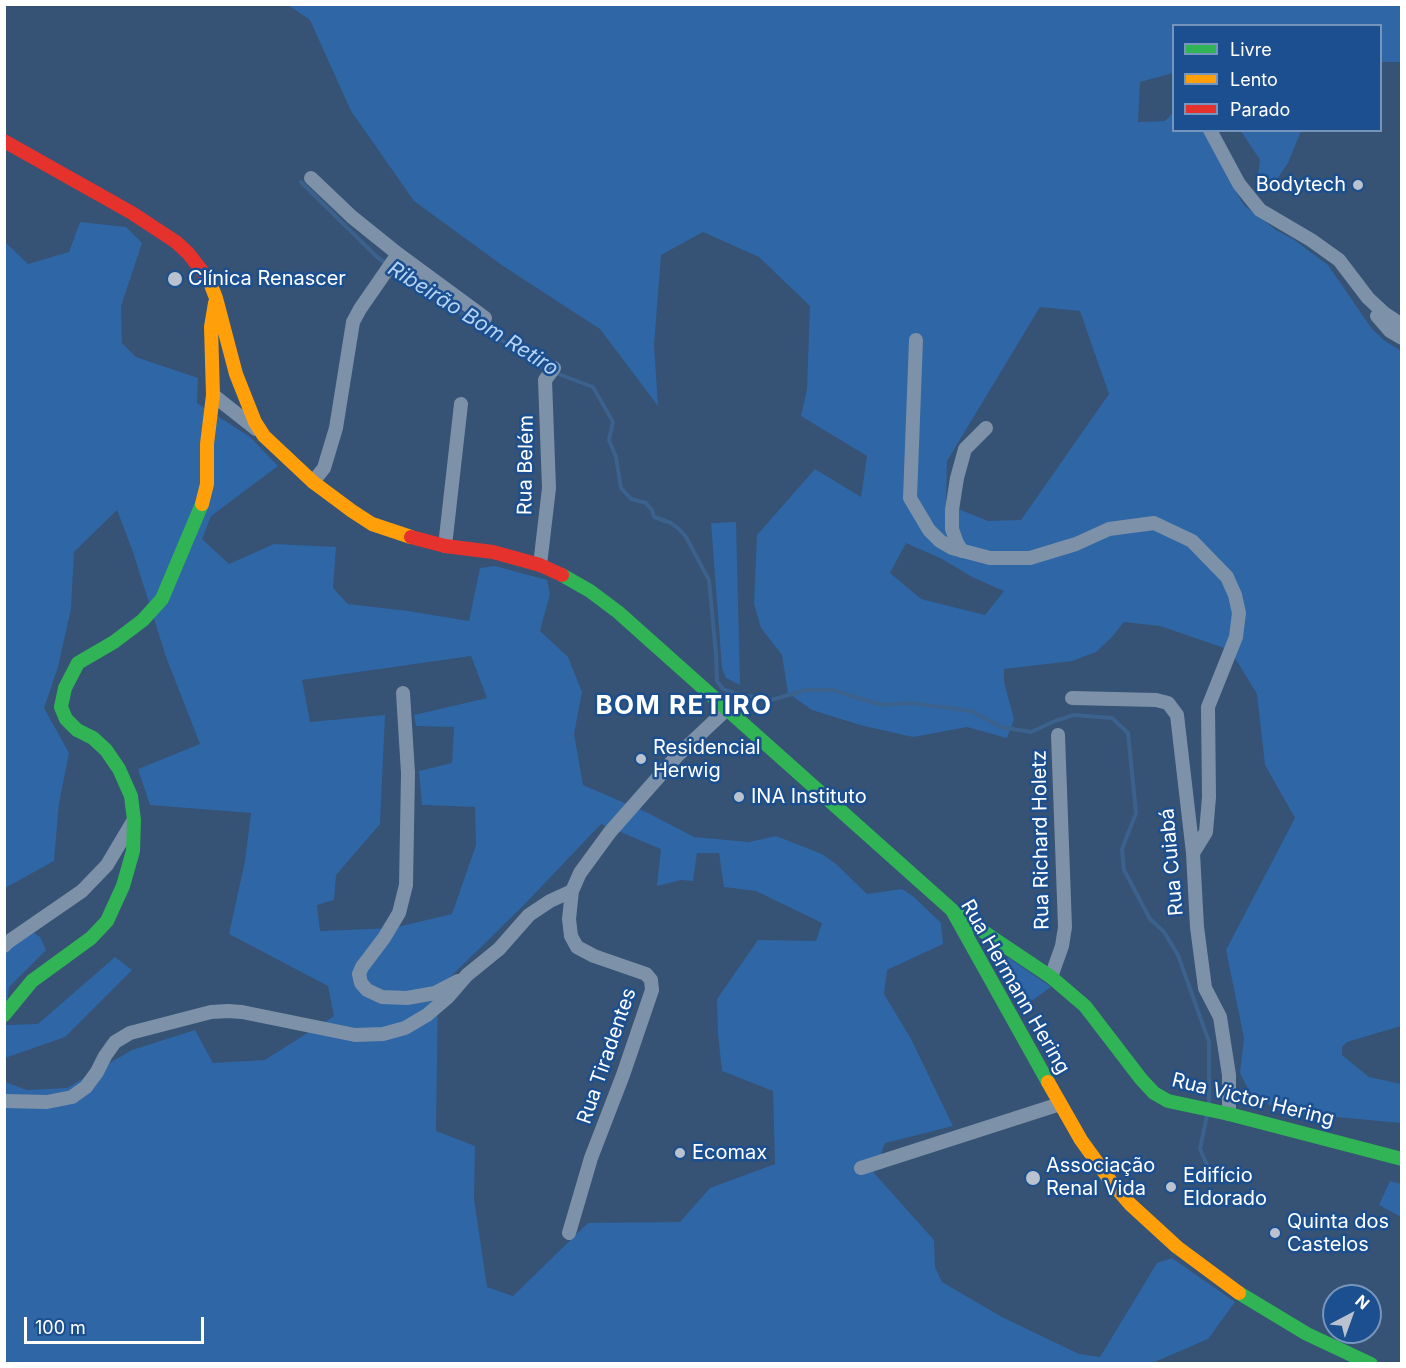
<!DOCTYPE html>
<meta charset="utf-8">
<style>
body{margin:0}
#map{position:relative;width:1406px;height:1368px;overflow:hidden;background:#365274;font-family:Inter,sans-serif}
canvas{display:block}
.frame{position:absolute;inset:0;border:6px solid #fff;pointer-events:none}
.legend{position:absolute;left:1172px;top:24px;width:210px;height:108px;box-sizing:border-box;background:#1b4f8f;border:2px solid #7695bc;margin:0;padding:8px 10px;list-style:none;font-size:18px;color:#fff}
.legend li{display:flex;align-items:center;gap:12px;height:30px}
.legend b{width:30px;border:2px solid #7695bc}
.north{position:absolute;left:1322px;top:1284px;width:60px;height:60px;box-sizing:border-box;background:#1b4f8f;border:2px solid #7695bc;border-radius:50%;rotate:41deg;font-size:16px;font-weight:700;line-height:24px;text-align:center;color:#fff}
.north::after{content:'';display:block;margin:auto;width:21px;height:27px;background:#b9c2ce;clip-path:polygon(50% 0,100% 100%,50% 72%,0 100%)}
.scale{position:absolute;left:24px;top:1317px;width:180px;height:27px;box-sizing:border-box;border:3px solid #fff;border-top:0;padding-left:8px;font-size:18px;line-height:21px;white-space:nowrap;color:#fff;-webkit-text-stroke:4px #1b4f8f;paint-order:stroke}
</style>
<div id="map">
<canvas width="1406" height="1368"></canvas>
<div class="frame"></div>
<ul class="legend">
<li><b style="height:8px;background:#30b455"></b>Livre</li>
<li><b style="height:8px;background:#ff9f0a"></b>Lento</li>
<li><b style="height:8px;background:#e5322d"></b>Parado</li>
</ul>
<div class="north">N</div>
<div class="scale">100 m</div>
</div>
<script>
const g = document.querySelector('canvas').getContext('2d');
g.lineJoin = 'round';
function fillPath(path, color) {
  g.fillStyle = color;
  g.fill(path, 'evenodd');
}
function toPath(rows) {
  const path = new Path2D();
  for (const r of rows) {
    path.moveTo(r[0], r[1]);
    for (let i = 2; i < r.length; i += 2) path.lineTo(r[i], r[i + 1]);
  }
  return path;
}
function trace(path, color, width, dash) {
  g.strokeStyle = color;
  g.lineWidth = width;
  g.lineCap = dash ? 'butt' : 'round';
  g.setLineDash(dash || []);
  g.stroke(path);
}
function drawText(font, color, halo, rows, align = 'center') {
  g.font = font + ' Inter,sans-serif';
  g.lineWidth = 5;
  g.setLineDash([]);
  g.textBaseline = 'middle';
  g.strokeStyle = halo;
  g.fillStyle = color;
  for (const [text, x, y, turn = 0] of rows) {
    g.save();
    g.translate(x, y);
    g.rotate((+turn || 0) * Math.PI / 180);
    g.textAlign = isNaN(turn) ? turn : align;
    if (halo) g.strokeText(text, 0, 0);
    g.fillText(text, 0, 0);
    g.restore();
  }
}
fillPath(toPath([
 [288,5,1401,5,1401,62,1381,62,1380,26,1174,26,1173,73,1140,82,1138,122,1165,121,1173,113,1174,130,1204,131,1231,184,1244,205,1276,230,1293,239,1328,265,1372,329,1385,341,1401,351,1401,1026,1347,1042,1342,1047,1342,1055,1369,1077,1401,1084,1401,1123,1282,1112,1250,1093,1240,1073,1244,1038,1226,950,1295,818,1265,765,1257,694,1230,650,1160,626,1124,622,1111,638,1096,652,1072,661,1004,669,1004,682,1014,719,1007,738,967,727,913,737,860,725,812,710,788,693,782,655,761,628,754,604,757,535,815,469,861,497,867,456,801,416,807,389,810,306,759,257,703,232,661,255,654,345,658,406,600,329,503,266,414,201,351,111,310,20],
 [1040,307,1080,311,1109,394,1021,520,988,521,946,504,947,461],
 [906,543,942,559,972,577,1004,591,985,615,921,599,890,573],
 [1241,131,1301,131,1288,163,1275,182,1258,176,1260,160],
 [80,222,126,227,142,243,121,306,122,343,136,357,198,378,197,403,250,437,278,466,211,516,202,539,229,564,274,544,336,547,333,588,348,604,408,611,469,621,480,568,495,566,547,580,550,594,540,631,568,657,582,692,574,734,583,785,648,813,694,837,749,842,776,836,822,854,836,864,867,894,902,889,914,897,941,923,943,944,887,970,884,994,911,1039,953,1126,885,1143,874,1173,934,1240,935,1267,942,1282,1002,1317,1079,1354,1100,1357,1157,1263,1172,1258,1235,1302,1208,1339,1150,1364,5,1363,5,1082,27,1090,67,1088,132,1050,195,1030,213,1063,265,1060,334,1016,328,986,229,934,245,861,251,813,150,805,138,769,200,744,166,657,133,552,117,510,74,552,71,609,58,667,44,708,69,753,59,803,54,861,5,888,4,241,28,264,69,252],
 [471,656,487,698,414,715,416,726,454,727,452,763,419,771,422,805,475,807,476,845,452,914,393,928,320,931,317,905,334,900,336,875,380,824,385,715,310,722,302,680],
 [601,824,661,849,657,886,681,880,693,881,697,853,719,853,724,887,756,891,822,923,816,941,758,940,717,999,718,1034,722,1071,773,1091,775,1164,710,1188,680,1222,588,1223,513,1296,487,1287,474,1199,475,1146,436,1131,438,989,522,907],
 [736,522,740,685,726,678,722,668,711,523],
 [33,932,40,937,46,950,9,987,5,1025,38,1024,115,957,132,970,65,1037,5,1058,5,955,11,947],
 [1003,957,1009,958,1051,987,1023,1007,1001,965,1000,960],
 [1390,1181,1401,1184,1401,1217,1379,1205]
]), '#2f66a5');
trace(toPath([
 [301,182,377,257,387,264],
 [393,268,545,369,593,387,613,422,609,440,616,457,621,488,631,499,646,503,652,510,654,517,671,523,679,529,686,537,709,580,716,654,717,681,723,689,736,694,771,700,806,690,833,690,881,705,911,703,971,711,1001,727,1031,732,1055,721,1074,715,1112,718,1128,733,1136,813,1122,849,1124,870,1150,919,1164,932,1178,955,1209,1042,1209,1105],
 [1207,1165,1200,1149,1207,1115]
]), '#3b618d', 4);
trace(toPath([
 [1210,130,1239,184,1260,210,1311,240,1339,260,1368,298,1384,313,1402,325],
 [311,178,352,217,398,254,485,318],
 [1377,316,1390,331,1402,338],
 [916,340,910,498,929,530,940,541,952,548,990,558,1030,558,1076,544,1109,529,1154,523,1192,541,1227,577,1235,595,1239,613,1236,637,1208,707,1209,797,1206,832,1193,853],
 [213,395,256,429],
 [313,482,324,468,336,428,353,322,360,309,398,254],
 [445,546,461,404],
 [962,551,957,543,952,529,952,510,957,478,965,449,986,428],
 [540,565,549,488,545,380,554,368],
 [403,693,408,773,406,885,399,913,384,938,362,967,359,974,361,983,367,990,382,997,407,998,435,993,458,981],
 [1072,698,1156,700,1168,703,1177,715,1193,853,1197,927,1205,988,1220,1017,1229,1075,1229,1114],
 [4,946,8,942,82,891,107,865,132,823],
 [1051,977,1062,946,1065,927,1058,735],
 [4,1101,47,1102,72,1097,86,1087,97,1072,105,1056,115,1042,130,1033,211,1012,228,1011,242,1012,355,1035,383,1034,405,1028,427,1015,448,997,467,975,499,949,529,915,550,901,572,891],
 [861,1168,1060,1104],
 [569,1233,591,1158,623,1075,652,990,651,980,646,974,594,956,577,947,571,936,569,919,572,891,580,873,610,832,677,756,727,709]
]), '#7d92a8', 14);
trace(toPath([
 [562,575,590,591,618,612,952,910,1048,1082],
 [957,914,1051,977,1085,1006,1141,1079,1154,1093,1168,1101,1229,1114,1402,1159],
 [4,1015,32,981,91,938,107,921,123,886,133,851,134,820,131,796,119,769,106,750,93,738,77,730,66,719,61,707,65,688,78,663,114,642,143,620,162,599,202,504],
 [1239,1293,1307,1334,1371,1364]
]), '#30b455', 14);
trace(toPath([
 [209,280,216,298,236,374,255,422,264,436,313,482,352,511,372,524,411,537],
 [202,504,207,484,207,444,213,395,211,327,215,303],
 [1048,1082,1081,1140,1112,1183,1130,1204,1177,1247,1239,1293]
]), '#ff9f0a', 14);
trace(toPath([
 [4,141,132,213,176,242,188,253,209,280],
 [411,537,445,546,493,552,540,565,562,575]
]), '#e5322d', 14);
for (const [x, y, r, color] of [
 [1358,185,6,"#b9c2ce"],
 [175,279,8,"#b9c2ce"],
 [641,759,6,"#b9c2ce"],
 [739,797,6,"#b9c2ce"],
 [680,1153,6,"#b9c2ce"],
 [1033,1178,8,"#b9c2ce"],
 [1171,1187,6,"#b9c2ce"],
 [1275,1233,6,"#b9c2ce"]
]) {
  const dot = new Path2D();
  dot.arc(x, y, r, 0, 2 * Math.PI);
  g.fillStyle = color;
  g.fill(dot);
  trace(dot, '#1b4f8f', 2);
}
drawText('20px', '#fff', '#1b4f8f', [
 ["Bodytech",1346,185,"right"],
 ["Clínica Renascer",188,279],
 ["Residencial",653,748],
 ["Herwig",653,771],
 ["INA Instituto",751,797],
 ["Ecomax",692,1153],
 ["Associação",1046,1166],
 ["Renal Vida",1046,1189],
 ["Edifício",1183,1176],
 ["Eldorado",1183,1199],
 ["Quinta dos",1287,1222],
 ["Castelos",1287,1245]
], 'left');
drawText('20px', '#fff', '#1b4f8f', [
 ["Rua Belém",526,465,-89],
 ["Rua Richard Holetz",1041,840,-91],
 ["Rua Cuiabá",1172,862,-95],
 ["Rua Hermann Hering",1015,987,60],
 ["Rua Tiradentes",607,1056,-71],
 ["Rua Victor Hering",1253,1100,14]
]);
drawText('italic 21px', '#b5d3f5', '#1b4f8f', [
 ["Ribeirão Bom Retiro",473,319,32]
]);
g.letterSpacing = '1.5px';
drawText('bold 26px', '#fff', '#1b4f8f', [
 ["BOM RETIRO",684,706]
]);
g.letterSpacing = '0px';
</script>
